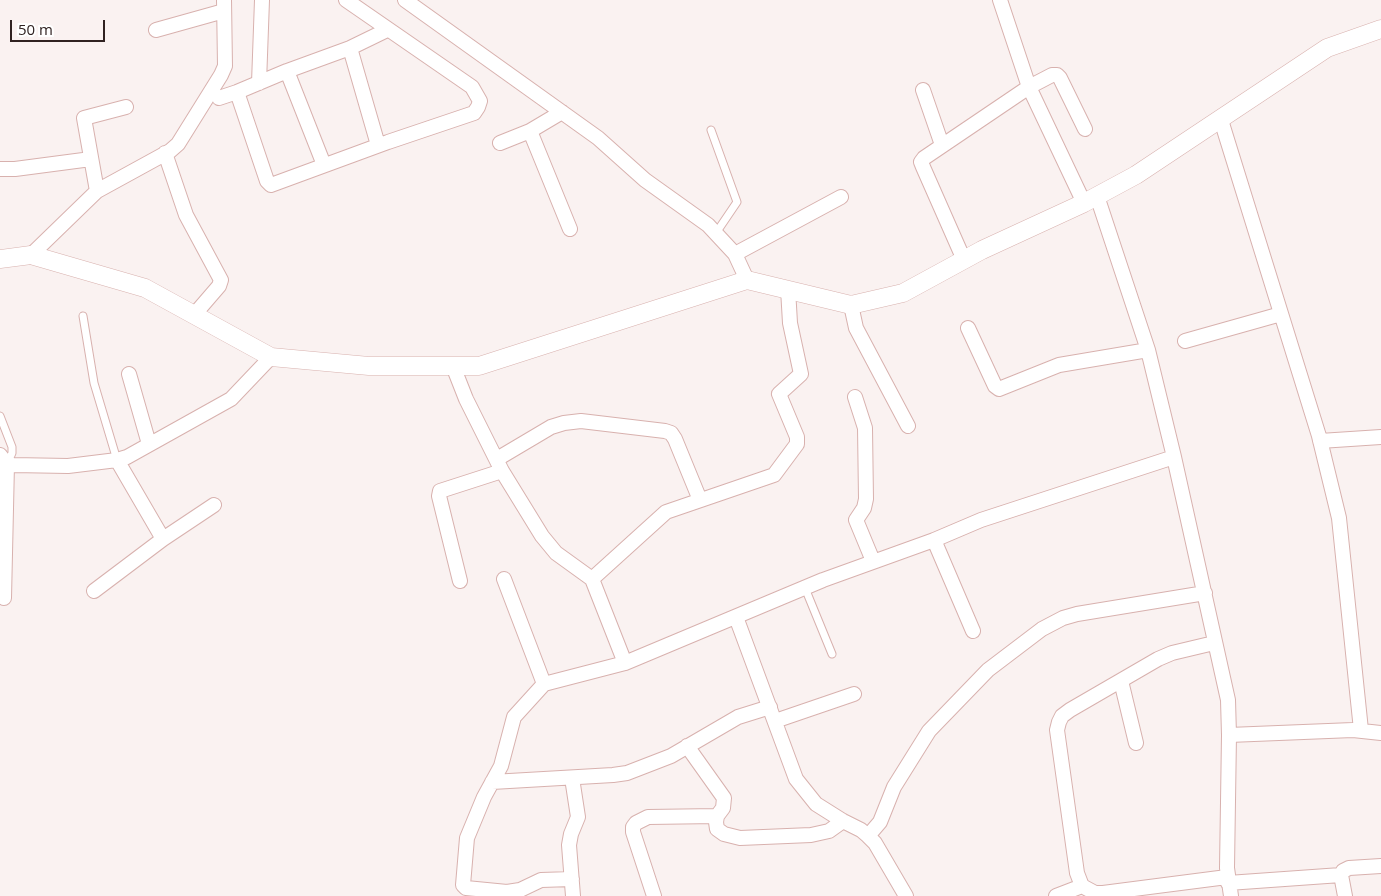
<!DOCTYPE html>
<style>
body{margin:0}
#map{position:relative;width:1381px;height:896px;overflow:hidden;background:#faf2f1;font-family:"Open Sans",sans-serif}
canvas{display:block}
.scale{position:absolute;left:10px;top:20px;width:95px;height:22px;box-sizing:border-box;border:2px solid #302221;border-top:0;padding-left:6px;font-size:15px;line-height:18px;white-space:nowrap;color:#302221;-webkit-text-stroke:4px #fff;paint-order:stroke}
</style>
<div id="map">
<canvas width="1381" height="896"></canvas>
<div class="scale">50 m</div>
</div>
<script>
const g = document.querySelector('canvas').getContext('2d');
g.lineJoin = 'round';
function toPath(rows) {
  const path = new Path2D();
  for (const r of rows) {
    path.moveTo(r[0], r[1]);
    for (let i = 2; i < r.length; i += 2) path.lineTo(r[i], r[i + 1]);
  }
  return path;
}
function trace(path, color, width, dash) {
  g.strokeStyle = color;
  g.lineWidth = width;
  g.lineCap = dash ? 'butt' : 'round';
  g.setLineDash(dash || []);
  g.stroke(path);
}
const service = toPath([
 [711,130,737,202,716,233],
 [83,316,94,383,117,460],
 [0,416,12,447,12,453,7,464],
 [805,588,832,654]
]);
const minor = toPath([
 [405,0,598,138,645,180,708,225,735,254,747,280],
 [1000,0,1029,87,1084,203],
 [156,30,224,11],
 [350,48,378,145],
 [287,71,324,165],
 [259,83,262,0],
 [923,90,942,145],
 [237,92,267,181,271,185,388,142,474,113,478,107,480,101,472,87,346,0],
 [219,98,237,92,287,71,350,48,387,30],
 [1221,120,1319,436,1339,518,1361,730],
 [530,131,570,229],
 [500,143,530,131,562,112],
 [165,153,186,215,221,280,219,286,194,315],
 [0,169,15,169,91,159],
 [97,191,84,118,126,107],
 [1097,196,1148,350,1174,457,1228,700,1229,735,1227,868,1231,896],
 [735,254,841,197],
 [31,255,97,191,170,151,178,144,221,75,225,66,224,0],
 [964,260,923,167,921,162,924,158,1029,87,1052,75,1057,75,1060,78,1085,129],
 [851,305,856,328,908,426],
 [968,328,995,386,999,389,1059,365,1148,350],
 [1185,341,1281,314],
 [453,366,466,399,502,471,542,536,556,553,592,579,625,663],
 [129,374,149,444],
 [855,397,865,428,866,499,864,508,856,520,873,561],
 [1320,441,1381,437],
 [0,455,7,464,13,465,68,466,117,460,127,457,231,399,271,357],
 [497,459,551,427,564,423,581,421,665,431,671,433,675,439,700,500],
 [117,460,163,539],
 [934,540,973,631],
 [504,579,544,684],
 [592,579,666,512,774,475,797,444,797,437,779,394,801,374,790,323,788,289],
 [460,581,439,496,440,491,502,471],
 [94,591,163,539,214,505],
 [4,598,7,464],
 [736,617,796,779,816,804,843,821,861,830,868,836,875,843,906,896],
 [1214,643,1172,653,1158,659,1070,710,1062,716,1059,722,1057,730,1077,873,1082,886,1095,893,1103,893,1227,877],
 [1121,681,1136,743],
 [775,721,854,694],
 [1229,735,1353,730,1381,733],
 [687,746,724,798,723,808,717,816,716,822,717,829,724,834,740,838,811,835,829,831,843,821],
 [572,778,578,817,571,834,569,845,573,896],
 [492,782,613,775,627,773,671,756,738,717,770,707],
 [868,836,880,822,894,787,929,731,988,670,1042,629,1063,618,1077,614,1205,593],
 [572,879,541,880,520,890,507,892,466,888,463,885,467,838,484,797,501,766,514,717,544,684,625,663,823,580,934,540,981,520,1174,457],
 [1228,883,1341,875],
 [654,896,633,832,633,827,636,823,648,817,717,816],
 [1056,896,1082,886],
 [1345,896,1341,875,1343,871,1349,868,1381,866]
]);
const tertiary = toPath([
 [0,259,31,255,145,288,271,357,369,366,479,366,747,280,851,305,903,293,982,250,1084,203,1136,175,1327,48,1381,29]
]);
trace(service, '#d8b1ae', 9);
trace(minor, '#d8b1ae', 16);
trace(tertiary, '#d8b1ae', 19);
trace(service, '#fff', 7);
trace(minor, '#fff', 14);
trace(tertiary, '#fff', 18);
</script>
